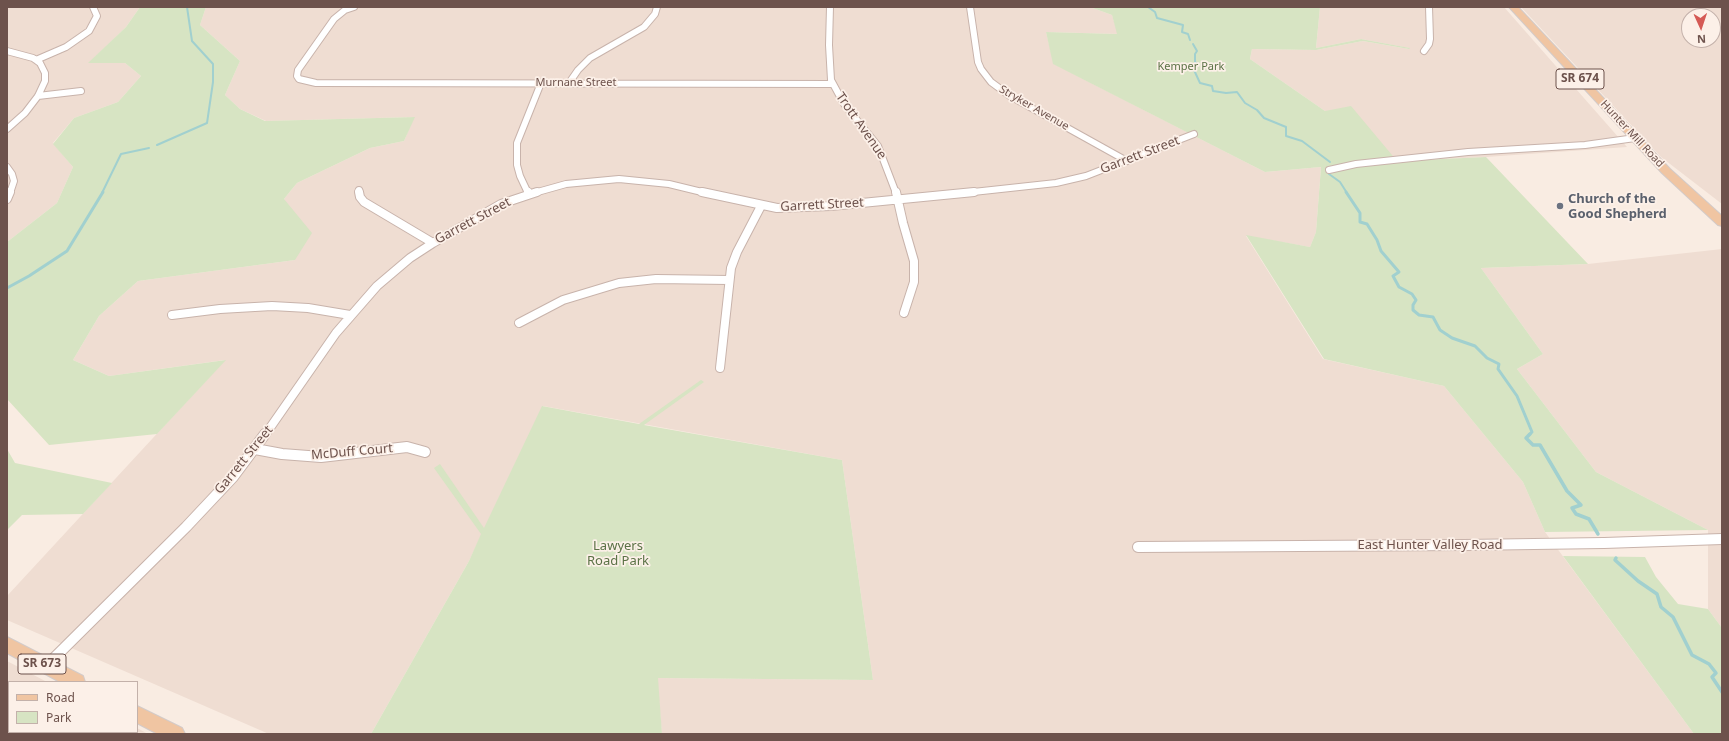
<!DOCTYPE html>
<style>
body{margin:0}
#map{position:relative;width:1729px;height:741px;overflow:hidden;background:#f9ece2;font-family:"Noto Sans",sans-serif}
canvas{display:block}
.frame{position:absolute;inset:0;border:8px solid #6d524c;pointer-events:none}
.legend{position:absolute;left:8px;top:681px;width:130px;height:52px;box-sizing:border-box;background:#fcf0e8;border:1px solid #c3b1aa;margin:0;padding:5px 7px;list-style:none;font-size:12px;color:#6d524c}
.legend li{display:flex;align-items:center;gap:8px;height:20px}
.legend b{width:20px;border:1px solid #c3b1aa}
.north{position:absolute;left:1681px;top:8px;width:40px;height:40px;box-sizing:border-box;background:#fcf0e8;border:1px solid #c3b1aa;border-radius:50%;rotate:177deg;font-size:11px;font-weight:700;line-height:16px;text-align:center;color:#6d524c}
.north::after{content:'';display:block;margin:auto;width:14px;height:18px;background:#d55a55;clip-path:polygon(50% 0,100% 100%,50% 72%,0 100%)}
</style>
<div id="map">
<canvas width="1729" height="741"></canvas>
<div class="frame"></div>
<ul class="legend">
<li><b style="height:5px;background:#f0c5a2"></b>Road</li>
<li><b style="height:11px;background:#d7e4c3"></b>Park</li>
</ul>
<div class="north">N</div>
</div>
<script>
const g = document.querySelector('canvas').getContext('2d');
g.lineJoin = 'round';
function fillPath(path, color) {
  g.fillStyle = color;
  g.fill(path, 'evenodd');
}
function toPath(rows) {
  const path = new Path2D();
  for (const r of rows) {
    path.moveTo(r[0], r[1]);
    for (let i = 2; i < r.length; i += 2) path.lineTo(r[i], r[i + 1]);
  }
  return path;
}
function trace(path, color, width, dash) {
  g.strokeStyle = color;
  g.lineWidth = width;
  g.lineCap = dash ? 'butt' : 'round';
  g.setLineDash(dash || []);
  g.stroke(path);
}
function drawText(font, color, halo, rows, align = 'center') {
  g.font = font + ' "Noto Sans",sans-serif';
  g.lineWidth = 3.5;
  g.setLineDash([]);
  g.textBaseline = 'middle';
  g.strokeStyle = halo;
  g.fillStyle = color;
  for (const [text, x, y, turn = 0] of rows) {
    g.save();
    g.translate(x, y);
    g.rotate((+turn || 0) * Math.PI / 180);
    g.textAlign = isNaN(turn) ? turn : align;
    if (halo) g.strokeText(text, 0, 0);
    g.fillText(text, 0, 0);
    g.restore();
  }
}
fillPath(toPath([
 [7,7,140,7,126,27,89,63,125,63,141,76,118,102,74,118,53,143,73,167,57,203,7,242],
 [206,7,1090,7,1112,15,1118,34,1046,32,1054,64,1265,172,1321,167,1316,232,1310,247,1246,236,1323,359,1444,386,1523,482,1545,532,1694,734,662,734,657,678,873,680,842,460,543,406,469,561,371,734,269,734,7,620,7,596,225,360,109,376,73,360,99,316,138,281,295,260,284,199,297,183,370,148,404,141,414,117,266,121,240,109,225,95,240,61,200,25],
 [1320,7,1504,7,1627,147,1486,157,1397,161,1250,59,1252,49,1316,50,1363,41,1409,49,1409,48,1361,39,1316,48],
 [1521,7,1722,7,1722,204,1661,157],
 [1689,16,1713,16,1713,40,1689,40],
 [1722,249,1722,628,1708,609,1708,530,1596,472,1517,369,1543,354,1481,268,1588,264],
 [7,661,47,682,9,682,9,732,137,732,137,728,148,734,7,734]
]), '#efddd2');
fillPath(toPath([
 [140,7,206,7,200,25,240,61,225,95,240,109,265,121,415,117,404,141,370,148,297,183,284,199,312,233,295,260,138,281,99,316,73,360,109,376,226,360,157,434,49,445,7,399,7,242,57,203,73,167,53,144,74,118,118,102,141,76,125,63,88,63,126,27],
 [1090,7,1320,7,1316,48,1361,39,1410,48,1409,49,1363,41,1316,50,1252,49,1250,59,1325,111,1351,106,1397,161,1486,157,1588,264,1481,268,1543,354,1517,369,1596,472,1708,530,1545,532,1523,482,1444,386,1324,359,1246,235,1310,247,1316,232,1321,167,1265,172,1053,64,1046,32,1117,34,1112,15],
 [701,380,704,382,644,425,842,460,873,680,658,678,662,734,371,734,469,561,481,534,434,468,440,464,484,528,542,406,639,424],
 [7,449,15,463,112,483,83,514,22,515,7,530],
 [1563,556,1645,557,1656,577,1678,604,1708,609,1722,628,1722,734,1694,734]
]), '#d7e4c3');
trace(toPath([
 [1148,7,1155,12,1157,18,1183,25,1182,32,1188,34,1190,40],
 [1193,44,1197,51,1195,54,1195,62,1198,64,1194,70,1200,83,1212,86,1213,91,1226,93,1237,92,1245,103,1257,110,1264,118,1286,127,1286,136,1302,141,1330,162],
 [157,145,207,123,213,82,213,64,192,41,187,7],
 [1329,174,1340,182,1347,193],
 [102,193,121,154,149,148]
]), '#a1d0cf', 2);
trace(toPath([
 [1346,192,1360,213,1360,222,1367,224,1377,240,1381,251,1399,272,1393,276,1399,287,1412,294,1416,300,1413,305,1413,310,1419,315,1433,317,1440,330,1452,338,1475,346,1487,358,1499,364,1498,369,1517,396,1532,432,1529,435],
 [7,288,29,276,67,251,103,192]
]), '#a1d0cf', 3);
trace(toPath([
 [1530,434,1526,438,1533,445,1540,445,1567,491,1581,505,1572,508,1576,514,1589,519,1598,534],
 [1616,558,1615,560,1638,581,1657,594,1661,607,1673,617,1692,655,1709,664,1716,673,1712,677,1722,692]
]), '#a1d0cf', 3.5);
const minorFar2 = toPath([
 [354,7,345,10,334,19,298,70,297,76,299,79,316,83,832,84],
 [830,7,829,45,831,80,844,104,878,146,896,193],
 [970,7,978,62,981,69,991,82,1010,96,1127,161],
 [7,51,33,58,40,63,45,73,45,81,38,96,25,113,7,129],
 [1424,51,1429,44,1430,39,1429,7],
 [36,60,66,47,89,31,97,16,93,7],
 [569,83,578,70,590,58,644,27,655,14,657,7],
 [38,96,81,91],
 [7,167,12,174,14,181,10,193],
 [1329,170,1356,164,1468,152,1585,145,1635,138],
 [359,190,359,193],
 [528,193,520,176,517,165,517,143,541,83],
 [534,193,566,184,619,179,669,184,706,193],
 [964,193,1056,183,1086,176,1194,134]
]);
const minorFar1 = toPath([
 [359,192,360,197,364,202,433,243],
 [528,192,529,194],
 [702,192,777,208,831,206,974,192],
 [896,192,903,223,914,261,914,282,904,313],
 [7,199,10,192],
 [172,315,220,309,272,306,308,308,350,315],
 [519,323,563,300,619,283,656,279,729,280],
 [720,368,731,268,737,252,761,206],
 [265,435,336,333,377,286,410,258,433,243,501,204,537,192]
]);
const minor = toPath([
 [255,449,282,454,321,457,407,447,425,452],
 [1138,547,1464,545,1604,543,1722,539],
 [46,666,186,527,233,477,265,434]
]);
const primary = toPath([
 [1509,7,1518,7,1670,169,1722,216,1722,226,1718,225,1662,173,1509,7],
 [7,637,83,676,85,682,60,682,7,653,7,637],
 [137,706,182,728,185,734,158,734,137,723,137,706]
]);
trace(minorFar2, '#c8b3ab', 8);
trace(minorFar1, '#c8b3ab', 10);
trace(minor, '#c8b3ab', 12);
trace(primary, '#d3cbc9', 2);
trace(minorFar2, '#fff', 6);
trace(minorFar1, '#fff', 8);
trace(minor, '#fff', 10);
fillPath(primary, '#f0c5a2');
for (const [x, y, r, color] of [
 [1560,206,4,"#6b7280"]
]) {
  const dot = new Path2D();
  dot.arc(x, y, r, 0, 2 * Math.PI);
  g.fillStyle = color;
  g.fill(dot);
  trace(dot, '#fcf0e8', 1.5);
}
drawText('11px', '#5b7246', '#fcf0e8', [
 ["Kemper Park",1191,67]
]);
drawText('11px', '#6d524c', '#fcf0e8', [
 ["Murnane Street",576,83],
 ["Stryker Avenue",1034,108,30],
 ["Hunter Mill Road",1632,134,47]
]);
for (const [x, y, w] of [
 [1580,79,48],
 [42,664,48]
]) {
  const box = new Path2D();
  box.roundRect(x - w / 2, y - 10, w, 20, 3);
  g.fillStyle = '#fcf0e8';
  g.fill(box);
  trace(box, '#6d524c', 1);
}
drawText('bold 12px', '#6d524c', null, [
 ["SR 674",1580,79],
 ["SR 673",42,664]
]);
drawText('13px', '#6d524c', '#fcf0e8', [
 ["Trott Avenue",861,126,55],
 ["Garrett Street",1140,155,-21],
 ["Garrett Street",822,205,-3],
 ["Garrett Street",473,221,-28],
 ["McDuff Court",352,452,-5],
 ["Garrett Street",244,460,-51],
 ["East Hunter Valley Road",1430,545]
]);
drawText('bold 13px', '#5b616d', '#fcf0e8', [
 ["Church of the",1568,199],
 ["Good Shepherd",1568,214]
], 'left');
drawText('13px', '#5b7246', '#fcf0e8', [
 ["Lawyers",618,546],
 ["Road Park",618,561]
]);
</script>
